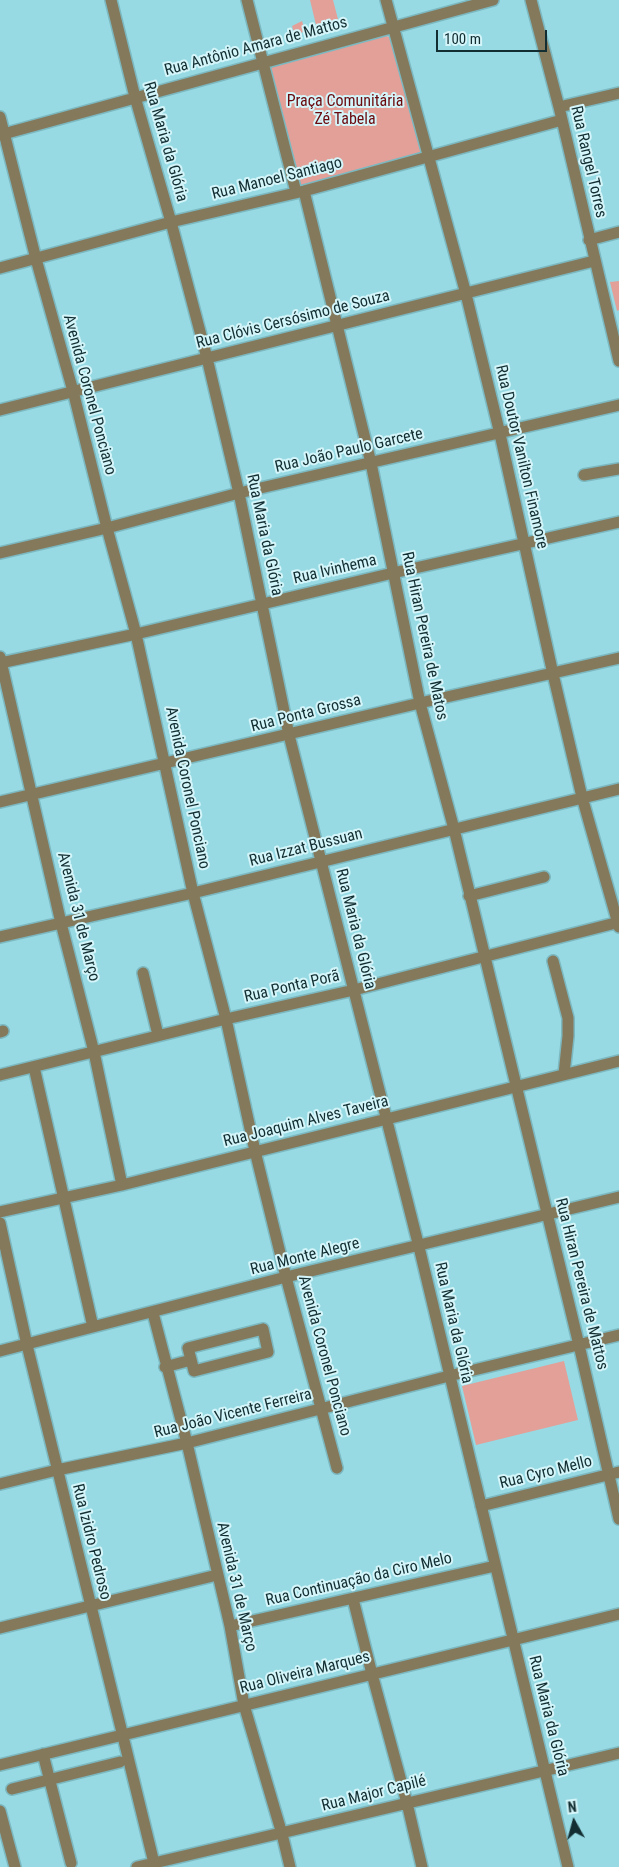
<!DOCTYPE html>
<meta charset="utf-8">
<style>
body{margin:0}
#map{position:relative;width:619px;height:1867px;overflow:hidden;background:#97dae3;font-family:"Roboto Condensed",sans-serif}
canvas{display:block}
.north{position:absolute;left:549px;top:1797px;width:50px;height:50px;-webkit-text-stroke:4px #d4f5f9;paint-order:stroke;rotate:353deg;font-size:14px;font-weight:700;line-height:20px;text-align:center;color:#122e32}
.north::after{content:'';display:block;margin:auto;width:18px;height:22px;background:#122e32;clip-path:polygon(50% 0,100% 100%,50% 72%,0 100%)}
.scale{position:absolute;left:436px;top:30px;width:111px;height:22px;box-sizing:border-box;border:2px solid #122e32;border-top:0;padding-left:6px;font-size:15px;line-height:18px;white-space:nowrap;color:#122e32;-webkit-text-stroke:4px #d4f5f9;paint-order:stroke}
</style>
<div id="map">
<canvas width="619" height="1867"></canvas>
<div class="north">N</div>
<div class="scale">100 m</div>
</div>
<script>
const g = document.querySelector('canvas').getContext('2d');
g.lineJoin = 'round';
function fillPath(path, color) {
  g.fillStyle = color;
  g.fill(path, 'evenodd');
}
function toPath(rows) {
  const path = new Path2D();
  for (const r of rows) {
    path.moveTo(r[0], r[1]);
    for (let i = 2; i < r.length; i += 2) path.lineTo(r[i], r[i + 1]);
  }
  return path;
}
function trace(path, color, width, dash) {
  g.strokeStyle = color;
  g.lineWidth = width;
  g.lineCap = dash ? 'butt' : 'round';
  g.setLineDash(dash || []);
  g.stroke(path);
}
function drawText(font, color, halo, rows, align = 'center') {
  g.font = font + ' "Roboto Condensed",sans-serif';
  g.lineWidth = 4;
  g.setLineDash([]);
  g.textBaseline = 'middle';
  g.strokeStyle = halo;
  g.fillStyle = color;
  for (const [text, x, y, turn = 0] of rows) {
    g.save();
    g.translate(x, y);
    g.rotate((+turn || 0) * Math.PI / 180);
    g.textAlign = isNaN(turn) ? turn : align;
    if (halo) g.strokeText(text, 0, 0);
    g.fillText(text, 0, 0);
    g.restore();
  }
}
fillPath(toPath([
 [310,0,333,0,339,23,317,29],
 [302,21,305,31,295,36,292,26],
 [386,36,389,37,390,40,421,150,420,154,300,187,270,67,276,64],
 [619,281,619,310,617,311,610,282],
 [564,1361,578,1420,476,1445,462,1386]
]), '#e2a099');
const minor = toPath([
 [111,0,135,97,171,222,207,358,239,493,289,735,419,1247,568,1867],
 [247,0,296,192],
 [386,0,466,294,500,434,553,674,582,797,619,927],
 [531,0,559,107,619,361],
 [559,107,619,93],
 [0,117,36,259,73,391,107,528,136,634,193,893,226,1019,255,1151,286,1277,337,1468],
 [0,135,493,0],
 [304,191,371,463,420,703,454,829,579,1345,619,1519],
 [589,240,619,232],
 [0,268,171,222,304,191,562,120],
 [0,410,594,261],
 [584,475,619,469],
 [0,553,107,528,239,493,619,405],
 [0,657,61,923,94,1052,122,1185],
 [0,663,136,634,393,573,619,522],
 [0,802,420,703,619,658],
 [469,896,544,877],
 [0,937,193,893,619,789],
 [553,961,568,1018,568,1036,564,1074],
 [143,973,158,1035],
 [0,1032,3,1031],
 [34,1067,93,1327],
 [0,1075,226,1019,354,990,619,922],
 [0,1212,122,1185,619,1061],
 [0,1223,27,1345,155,1867],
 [153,1313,187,1443,230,1626,244,1705,282,1834,290,1867],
 [263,1329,268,1352,194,1371,188,1348,263,1329],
 [0,1351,286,1277,619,1197],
 [165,1367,191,1360],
 [0,1484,57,1470,187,1443,449,1376,619,1335],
 [481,1506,619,1472],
 [353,1599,372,1674,407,1803,422,1867],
 [230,1626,495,1566],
 [0,1628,217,1575],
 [43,1754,71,1863],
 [0,1765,619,1614],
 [12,1789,120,1762],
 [0,1811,15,1867],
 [137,1867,619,1753]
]);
trace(minor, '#7cb8c0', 14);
trace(minor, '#85795c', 11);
drawText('16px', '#122e32', '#d4f5f9', [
 ["Rua Antônio Amara de Mattos",256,47,-15],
 ["Rua Maria da Glória",165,142,74],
 ["Rua Rangel Torres",588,162,77],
 ["Rua Manoel Santiago",277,179,-14],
 ["Rua Clóvis Cersósimo de Souza",293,320,-14],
 ["Avenida Coronel Ponciano",89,395,75],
 ["Rua João Paulo Garcete",349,451,-13],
 ["Rua Doutor Vanilton Finamore",521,457,77],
 ["Rua Maria da Glória",264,535,78],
 ["Rua Ivinhema",335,570,-13],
 ["Rua Hiran Pereira de Matos",424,636,78],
 ["Rua Ponta Grossa",306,714,-14],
 ["Avenida Coronel Ponciano",187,788,78],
 ["Rua Izzat Bussuan",306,848,-14],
 ["Avenida 31 de Março",78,917,76],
 ["Rua Maria da Glória",355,929,76],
 ["Rua Ponta Porã",292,987,-13],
 ["Rua Joaquim Alves Taveira",306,1122,-14],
 ["Rua Monte Alegre",305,1257,-14],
 ["Rua Hiran Pereira de Mattos",581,1284,76],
 ["Rua Maria da Glória",453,1323,77],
 ["Avenida Coronel Ponciano",324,1356,75],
 ["Rua João Vicente Ferreira",233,1414,-14],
 ["Rua Cyro Mello",546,1473,-14],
 ["Rua Izidro Pedroso",91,1542,76],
 ["Rua Continuação da Ciro Melo",359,1580,-13],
 ["Avenida 31 de Março",236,1587,77],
 ["Rua Oliveira Marques",305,1673,-14],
 ["Rua Maria da Glória",548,1716,76],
 ["Rua Major Capilé",374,1794,-14]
]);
drawText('16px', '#6a0a0e', '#d4f5f9', [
 ["Praça Comunitária",345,102],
 ["Zé Tabela",345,120]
]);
</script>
